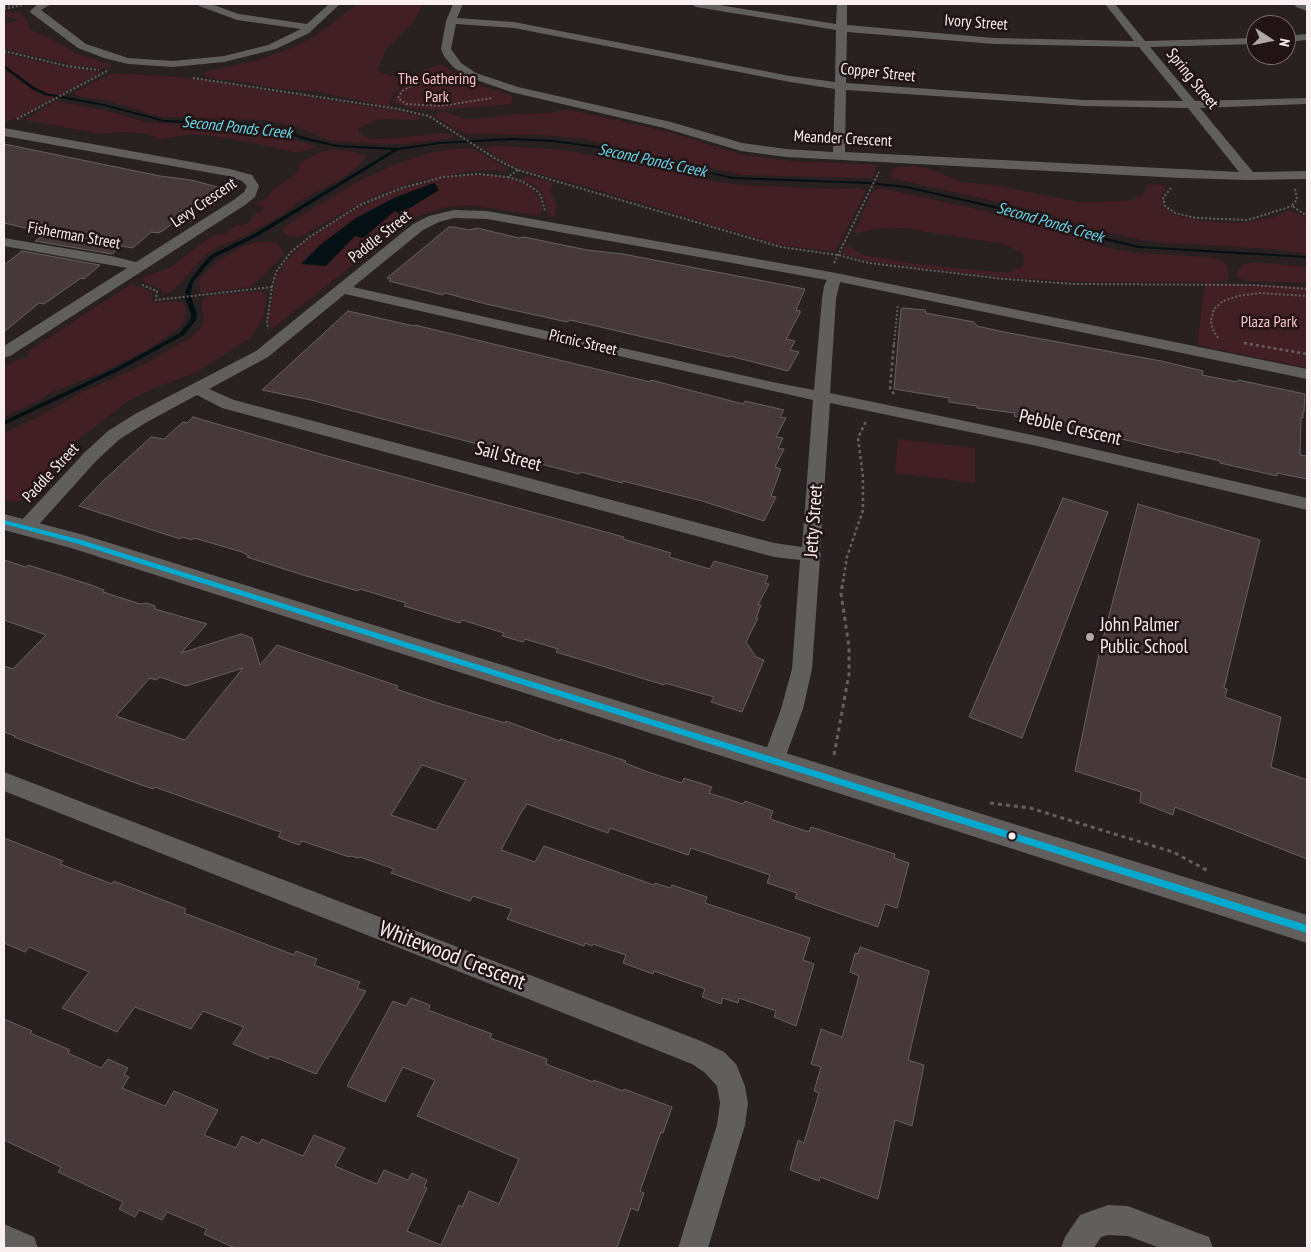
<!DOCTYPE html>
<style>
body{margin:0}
#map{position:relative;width:1311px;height:1252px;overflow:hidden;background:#282021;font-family:"PT Sans Narrow",sans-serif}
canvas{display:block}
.frame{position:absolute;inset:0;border:5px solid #faeff0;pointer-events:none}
.north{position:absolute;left:1246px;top:15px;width:50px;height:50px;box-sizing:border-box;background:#221315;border:1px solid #786b6d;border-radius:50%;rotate:101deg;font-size:14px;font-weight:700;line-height:20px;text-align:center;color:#faeff0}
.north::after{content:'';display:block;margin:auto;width:18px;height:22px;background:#b0a7a8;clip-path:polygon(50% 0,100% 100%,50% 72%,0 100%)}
</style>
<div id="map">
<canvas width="1311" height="1252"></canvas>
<div class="frame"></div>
<div class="north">N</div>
</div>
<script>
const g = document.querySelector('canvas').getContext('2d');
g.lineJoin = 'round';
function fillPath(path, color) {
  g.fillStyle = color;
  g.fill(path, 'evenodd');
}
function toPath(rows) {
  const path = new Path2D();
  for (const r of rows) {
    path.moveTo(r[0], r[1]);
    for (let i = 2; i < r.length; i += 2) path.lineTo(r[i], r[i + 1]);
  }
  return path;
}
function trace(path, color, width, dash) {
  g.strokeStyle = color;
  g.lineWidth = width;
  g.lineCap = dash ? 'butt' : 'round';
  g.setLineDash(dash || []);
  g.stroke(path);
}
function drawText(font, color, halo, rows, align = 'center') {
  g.font = font + ' "PT Sans Narrow",sans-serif';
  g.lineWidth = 5;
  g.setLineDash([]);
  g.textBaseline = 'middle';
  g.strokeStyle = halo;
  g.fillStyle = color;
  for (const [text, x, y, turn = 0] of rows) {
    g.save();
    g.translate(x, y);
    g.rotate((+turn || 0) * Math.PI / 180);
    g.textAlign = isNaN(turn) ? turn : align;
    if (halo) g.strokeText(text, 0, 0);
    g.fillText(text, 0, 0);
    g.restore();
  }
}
fillPath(toPath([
 [357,4,422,4,420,11,411,25,386,49,377,70,381,73,405,79,407,82,393,95,390,101,391,107,313,91,279,89,232,80,219,80,204,75,207,71,255,61,297,46,315,36],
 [4,11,20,13,28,21,29,26,27,27,35,32,46,36,78,54,113,65,105,69,74,65,4,49,4,23,18,21,12,18,4,17],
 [4,53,59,66,102,72,15,119,4,122],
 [439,65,444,66,462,78,476,84,513,96,511,104,443,110,416,109,396,104,394,100,400,91,425,69],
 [113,73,180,77,392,110,421,116,417,120,379,119,360,128,358,131,363,136,372,139,386,139,445,133,453,135,453,137,448,139,403,144,354,143,331,141,297,127,264,120,162,117,108,101,77,96,73,93],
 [56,101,108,111,145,122,252,129,273,133,317,147,297,153,249,142,206,135,187,135,161,139,146,134,124,132,101,134,24,120],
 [567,109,669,132,743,155,791,161,871,164,877,166,872,178,869,178,742,175,578,138,542,135,468,134,454,129,440,119,432,116,440,112,448,112,462,118,473,119,517,114,551,113],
 [499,146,543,148,575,152,644,165,718,182,745,185,838,189,859,188,866,191,835,252,780,245,567,181,527,171,505,162,483,148],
 [472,148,507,168,507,172,495,170,470,171,410,183,367,200,299,237,290,237,284,233,283,228,297,218,357,182,393,165,425,154,452,149],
 [334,149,352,151,367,156,362,163,344,177,298,202,284,214,245,236,218,247,206,255,173,291,162,295,161,289,143,282,142,280,146,276,169,268,212,236,223,234,233,229,235,226,248,224,256,213,262,211,263,207,257,205,257,202,268,198,272,190,296,174,299,169,299,165,304,160,322,152],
 [916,166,934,170,961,182,994,185,1079,202,1127,201,1141,196,1146,190,1145,186,1149,184,1164,185,1166,186,1166,190,1160,198,1164,208,1175,215,1202,221,1239,223,1270,218,1288,211,1295,212,1307,218,1307,254,1272,249,1168,243,1141,240,1090,228,1043,212,890,178,893,169,898,167],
 [471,175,500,176,522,182,531,188,540,199,543,208,540,216,470,205,442,208,418,216,408,221,271,330,269,317,276,277,288,259,302,244,334,222,360,207,398,190,442,178],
 [527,176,553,182,550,191,557,205,555,217,548,217,545,201,541,192,535,186,521,179],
 [880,188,1041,223,1096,245,1113,249,1139,253,1210,257,1221,260,1227,265,1229,280,1206,283,1307,287,1307,368,1197,345,1205,282,1090,282,1009,278,873,262,842,254,845,247,850,246,863,255,917,264,1007,273,1022,267,1024,261,1021,252,1003,244,902,228,874,229,856,234,854,232,869,199,873,191],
 [267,241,276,243,283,250,283,256,251,287,200,293,199,279,219,260,244,246,257,242],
 [1256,262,1307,267,1307,283,1247,281,1237,278,1237,273,1243,264],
 [133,284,152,292,152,302,154,303,176,301,183,303,187,309,182,326,150,348,98,374,48,394,40,400,4,417,4,368,14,361,29,357,27,353,31,350,30,350,128,286],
 [261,291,267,295,263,317,259,326,251,337,197,372,154,388,130,400,78,440,67,446,69,457,30,497,18,502,4,500,4,433,40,416,84,391,139,367,192,337,202,327,204,317,202,310,202,301,207,296],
 [898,439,975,448,975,483,895,473]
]), '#411f24');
fillPath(toPath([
 [434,183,439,190,400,214,395,211,363,238,355,236,326,266,301,264,320,245,356,218,396,197]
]), '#041013');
fillPath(toPath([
 [4,65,34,87,46,93,104,104,165,120,248,124,283,129,307,138,338,145,398,148,440,142,511,138,554,140,597,146,733,177,869,182,906,186,1053,219,1103,237,1139,246,1307,256,1307,258,1139,248,1099,239,1050,221,906,188,869,184,733,179,597,148,554,142,511,140,440,144,398,150,258,236,215,257,207,265,193,282,191,292,192,300,197,314,196,320,184,335,120,370,4,425,4,421,116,368,180,333,190,320,191,314,186,300,185,292,189,282,203,263,211,255,254,234,393,150,338,147,305,140,282,131,248,126,165,122,104,106,44,95,32,89,4,68,4,65]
]), '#041013');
const building = toPath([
 [4,144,160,176,191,180,225,189,197,210,192,209,183,215,164,230,158,233,151,232,133,248,122,246,112,254,35,241,46,233,4,223,4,144],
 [449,227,454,227,469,230,477,228,519,238,524,237,587,250,623,254,805,289,796,310,800,311,800,313,786,339,795,341,790,350,799,352,788,371,730,356,729,357,570,320,567,322,486,304,445,293,443,295,389,281,391,279,387,278,449,227],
 [22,251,100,265,84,279,81,278,44,304,39,303,4,332,4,265,22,251],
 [903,308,925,310,926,313,974,322,977,326,1004,332,1161,361,1203,371,1202,375,1237,382,1238,380,1305,394,1304,412,1303,412,1303,418,1301,418,1300,455,1307,456,1307,479,1277,473,1277,476,1220,463,1220,461,1179,451,1179,453,1081,429,1021,418,1014,416,1015,413,977,408,977,406,949,402,949,398,894,389,901,309,903,308],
 [348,311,414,326,415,325,650,382,651,380,743,404,745,401,784,410,780,417,786,418,776,437,783,438,778,448,784,449,775,467,781,469,771,496,776,497,764,521,702,501,623,481,622,483,581,472,579,474,522,459,524,458,496,449,311,400,262,390,348,311],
 [193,417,320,454,624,537,623,539,671,553,669,557,710,569,714,561,768,576,765,583,769,584,758,605,761,605,756,618,758,618,746,642,756,657,764,660,742,712,711,702,714,697,665,683,664,685,556,652,558,649,525,639,523,642,502,636,504,633,462,620,460,623,404,606,406,603,360,589,358,591,306,576,247,557,249,556,242,552,194,538,192,540,182,537,180,539,79,506,104,480,151,437,164,439,183,422,187,423,193,417],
 [1063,498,1108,512,1022,738,969,717,1063,498],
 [1138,504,1260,540,1224,688,1227,689,1225,697,1281,717,1271,767,1307,780,1307,859,1175,807,1173,815,1140,802,1141,792,1075,771,1099,654,1138,504],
 [4,560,26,567,28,565,91,585,104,590,103,592,140,604,146,603,155,606,155,609,207,624,181,653,241,634,252,638,260,665,277,645,398,686,396,689,441,704,505,723,506,721,560,741,560,739,626,761,625,763,648,772,682,783,684,778,712,787,709,793,743,804,745,801,773,811,770,819,809,832,811,827,895,854,894,858,909,863,897,908,885,904,878,927,795,898,797,893,767,883,770,875,691,848,688,855,610,828,608,833,527,804,524,809,523,809,501,850,535,862,544,846,654,885,655,883,670,888,672,885,707,897,705,903,810,938,803,960,814,964,796,1026,774,1017,776,1011,739,998,738,1003,723,998,721,1004,702,997,705,989,654,971,653,974,623,963,626,955,593,944,592,946,585,943,584,946,507,919,512,909,473,896,470,901,391,873,394,869,360,857,359,858,350,856,349,857,302,841,299,845,278,837,281,832,263,826,155,787,153,789,133,782,14,737,15,736,4,732,4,666,13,669,46,635,4,620,4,560],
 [243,668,185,740,116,716,150,678,156,680,160,677,186,686,243,668],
 [422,765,466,780,436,830,391,815,422,765],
 [4,838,63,861,60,864,112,884,114,881,186,909,184,913,294,955,296,951,317,959,314,965,360,982,357,988,366,991,316,1074,279,1059,269,1056,268,1059,233,1044,244,1027,203,1011,191,1029,135,1007,117,1032,62,1008,89,972,29,947,25,952,4,943,4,838],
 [860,947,929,971,908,1060,924,1065,912,1126,895,1120,878,1199,820,1177,819,1181,790,1170,798,1140,804,1143,819,1093,814,1091,821,1067,811,1064,821,1029,842,1037,859,976,850,972,855,953,858,954,860,947],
 [411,998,430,1005,428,1010,492,1034,490,1038,547,1059,546,1064,593,1082,594,1080,623,1091,624,1089,672,1107,663,1133,661,1132,640,1191,644,1193,638,1211,631,1208,617,1248,235,1248,204,1234,207,1229,167,1212,162,1220,139,1210,135,1217,119,1209,123,1202,58,1172,61,1167,4,1140,4,1019,32,1031,30,1033,70,1050,68,1053,101,1068,108,1059,128,1068,124,1075,129,1077,122,1088,165,1106,174,1091,218,1110,204,1135,236,1148,242,1136,259,1144,262,1139,303,1156,314,1135,345,1148,335,1166,377,1184,384,1170,408,1180,412,1173,427,1180,424,1187,427,1188,407,1231,441,1245,459,1205,462,1207,469,1191,499,1204,519,1159,417,1116,435,1080,403,1067,385,1102,347,1086,393,1001,406,1006,411,998]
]);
fillPath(building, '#47393b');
trace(building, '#676061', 1);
trace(toPath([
 [4,6,16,4],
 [4,9,23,5],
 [4,51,67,66,99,70],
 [445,75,411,86,402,91,398,98,406,104,441,106,492,98],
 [193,78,398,109,429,116,496,159,518,170,781,247,838,255,869,263,1004,279,1074,284,1252,285,1307,289],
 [17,119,109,70],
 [518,170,508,177,522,181,537,191,541,196,545,211],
 [1171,188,1163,198,1165,206,1175,213,1196,218,1248,220,1292,206],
 [1295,189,1297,199,1292,206,1307,216],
 [834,263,879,172],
 [142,285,157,291,156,300,272,287,267,323,268,329],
 [272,287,276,272,291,252,311,236,360,205,402,188,443,177,478,174,508,177],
 [1218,338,1212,328,1211,320,1214,309,1223,301,1238,296,1260,293,1307,296],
 [1244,343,1248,344],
 [894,344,898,304]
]), '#646061', 2, [2, 2]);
trace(toPath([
 [1244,343,1307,354],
 [894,394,890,388,894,342],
 [843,582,847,557,863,510,863,477,858,438,866,421]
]), '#646061', 2.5, [3, 3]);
trace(toPath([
 [834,755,849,674,849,647,841,593,843,581],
 [990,803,1030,808,1173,852,1210,872]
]), '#646061', 3, [4, 4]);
fillPath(toPath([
 [38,4,51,4,41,10,86,44,128,58,173,61,224,56,268,45,301,29,237,20,199,6,198,4,211,4,239,14,307,24,329,4,340,4,309,33,276,49,224,62,173,67,128,64,104,58,78,48,31,13,30,11,38,4],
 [453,4,463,4,457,18,514,22,790,76,835,82,836,30,696,7,691,4,713,4,836,24,837,4,847,4,847,25,994,38,1134,41,1105,4,1115,4,1145,41,1256,38,1256,44,1150,47,1195,101,1307,98,1307,104,1200,108,1253,172,1307,171,1307,179,1249,180,1181,178,786,157,741,151,664,128,511,92,468,77,453,67,444,56,441,49,446,21,453,4],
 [456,24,514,28,790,82,835,89,833,152,786,149,742,143,671,122,518,87,476,73,461,63,451,49,456,24],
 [847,32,994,44,1139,47,1183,101,1084,100,846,83,847,32],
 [846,90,1084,106,1188,108,1239,172,845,152,846,90],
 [1307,34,1307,40,1286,42,1286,36,1307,34],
 [4,128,230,169,252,175,259,186,255,197,245,205,10,356,4,358,4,346,127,268,4,246,4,238,111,256,136,262,235,199,244,192,247,186,242,181,228,176,4,136,4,128],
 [454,210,487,211,836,273,1307,369,1307,379,840,282,836,299,830,393,1037,436,1307,498,1307,510,1037,446,830,403,820,552,821,555,820,558,812,669,803,709,784,761,781,767,773,770,765,767,762,761,781,709,792,669,800,560,774,557,222,408,197,395,147,422,120,439,97,460,33,531,26,533,19,531,17,527,19,523,85,452,108,431,135,414,256,351,413,224,429,216,454,210],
 [454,218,487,219,827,280,824,286,822,299,814,390,772,382,353,287,423,230,439,222,454,218],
 [345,294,813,400,802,547,774,543,234,400,209,389,268,357,345,294],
 [4,772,701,1041,724,1052,736,1064,745,1086,748,1103,745,1125,708,1248,678,1248,717,1125,720,1103,717,1086,704,1072,692,1064,4,791,4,772],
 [1108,1205,1128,1206,1198,1233,1209,1237,1213,1248,1160,1248,1128,1236,1108,1235,1101,1237,1094,1248,1061,1248,1065,1237,1080,1215,1108,1205],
 [4,1224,34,1237,38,1248,4,1248,4,1224]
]), '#615e5e');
fillPath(toPath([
 [1294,4,1307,4,1307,11,1296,7,1294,4],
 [4,514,84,535,1307,915,1307,943,71,548,4,530,4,514]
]), '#615e5e');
fillPath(toPath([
 [4,520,78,539,1307,925,1307,933,75,543,4,524,4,520]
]), '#00a9ce');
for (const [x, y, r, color] of [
 [1090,637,5,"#b0a7a8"],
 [1012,836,4.5,"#faeff0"]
]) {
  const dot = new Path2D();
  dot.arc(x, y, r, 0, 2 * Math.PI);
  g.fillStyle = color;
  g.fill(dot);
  trace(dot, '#221315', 2);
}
drawText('16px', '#faeff0', '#221315', [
 ["Ivory Street",976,23,4],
 ["Copper Street",878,73,6],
 ["Spring Street",1192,79,51],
 ["Meander Crescent",843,139,3],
 ["Levy Crescent",204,203,-34],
 ["Fisherman Street",74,236,10],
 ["Paddle Street",380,237,-38],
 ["Picnic Street",583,343,13],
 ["Paddle Street",51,473,-47]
]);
drawText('16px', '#fec5cc', '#221315', [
 ["The Gathering",437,79],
 ["Park",437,97],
 ["Plaza Park",1269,322]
]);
drawText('italic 16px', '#63daed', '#221315', [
 ["Second Ponds Creek",237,128,6],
 ["Second Ponds Creek",652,161,12],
 ["Second Ponds Creek",1050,223,16]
]);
drawText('19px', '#faeff0', '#221315', [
 ["Pebble Crescent",1070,428,13],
 ["Sail Street",508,457,15],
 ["Jetty Street",814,521,-86]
]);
drawText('19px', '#faeff0', '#221315', [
 ["John Palmer",1100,626],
 ["Public School",1100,648]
], 'left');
drawText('22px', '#faeff0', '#221315', [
 ["Whitewood Crescent",452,956,21]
]);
</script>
